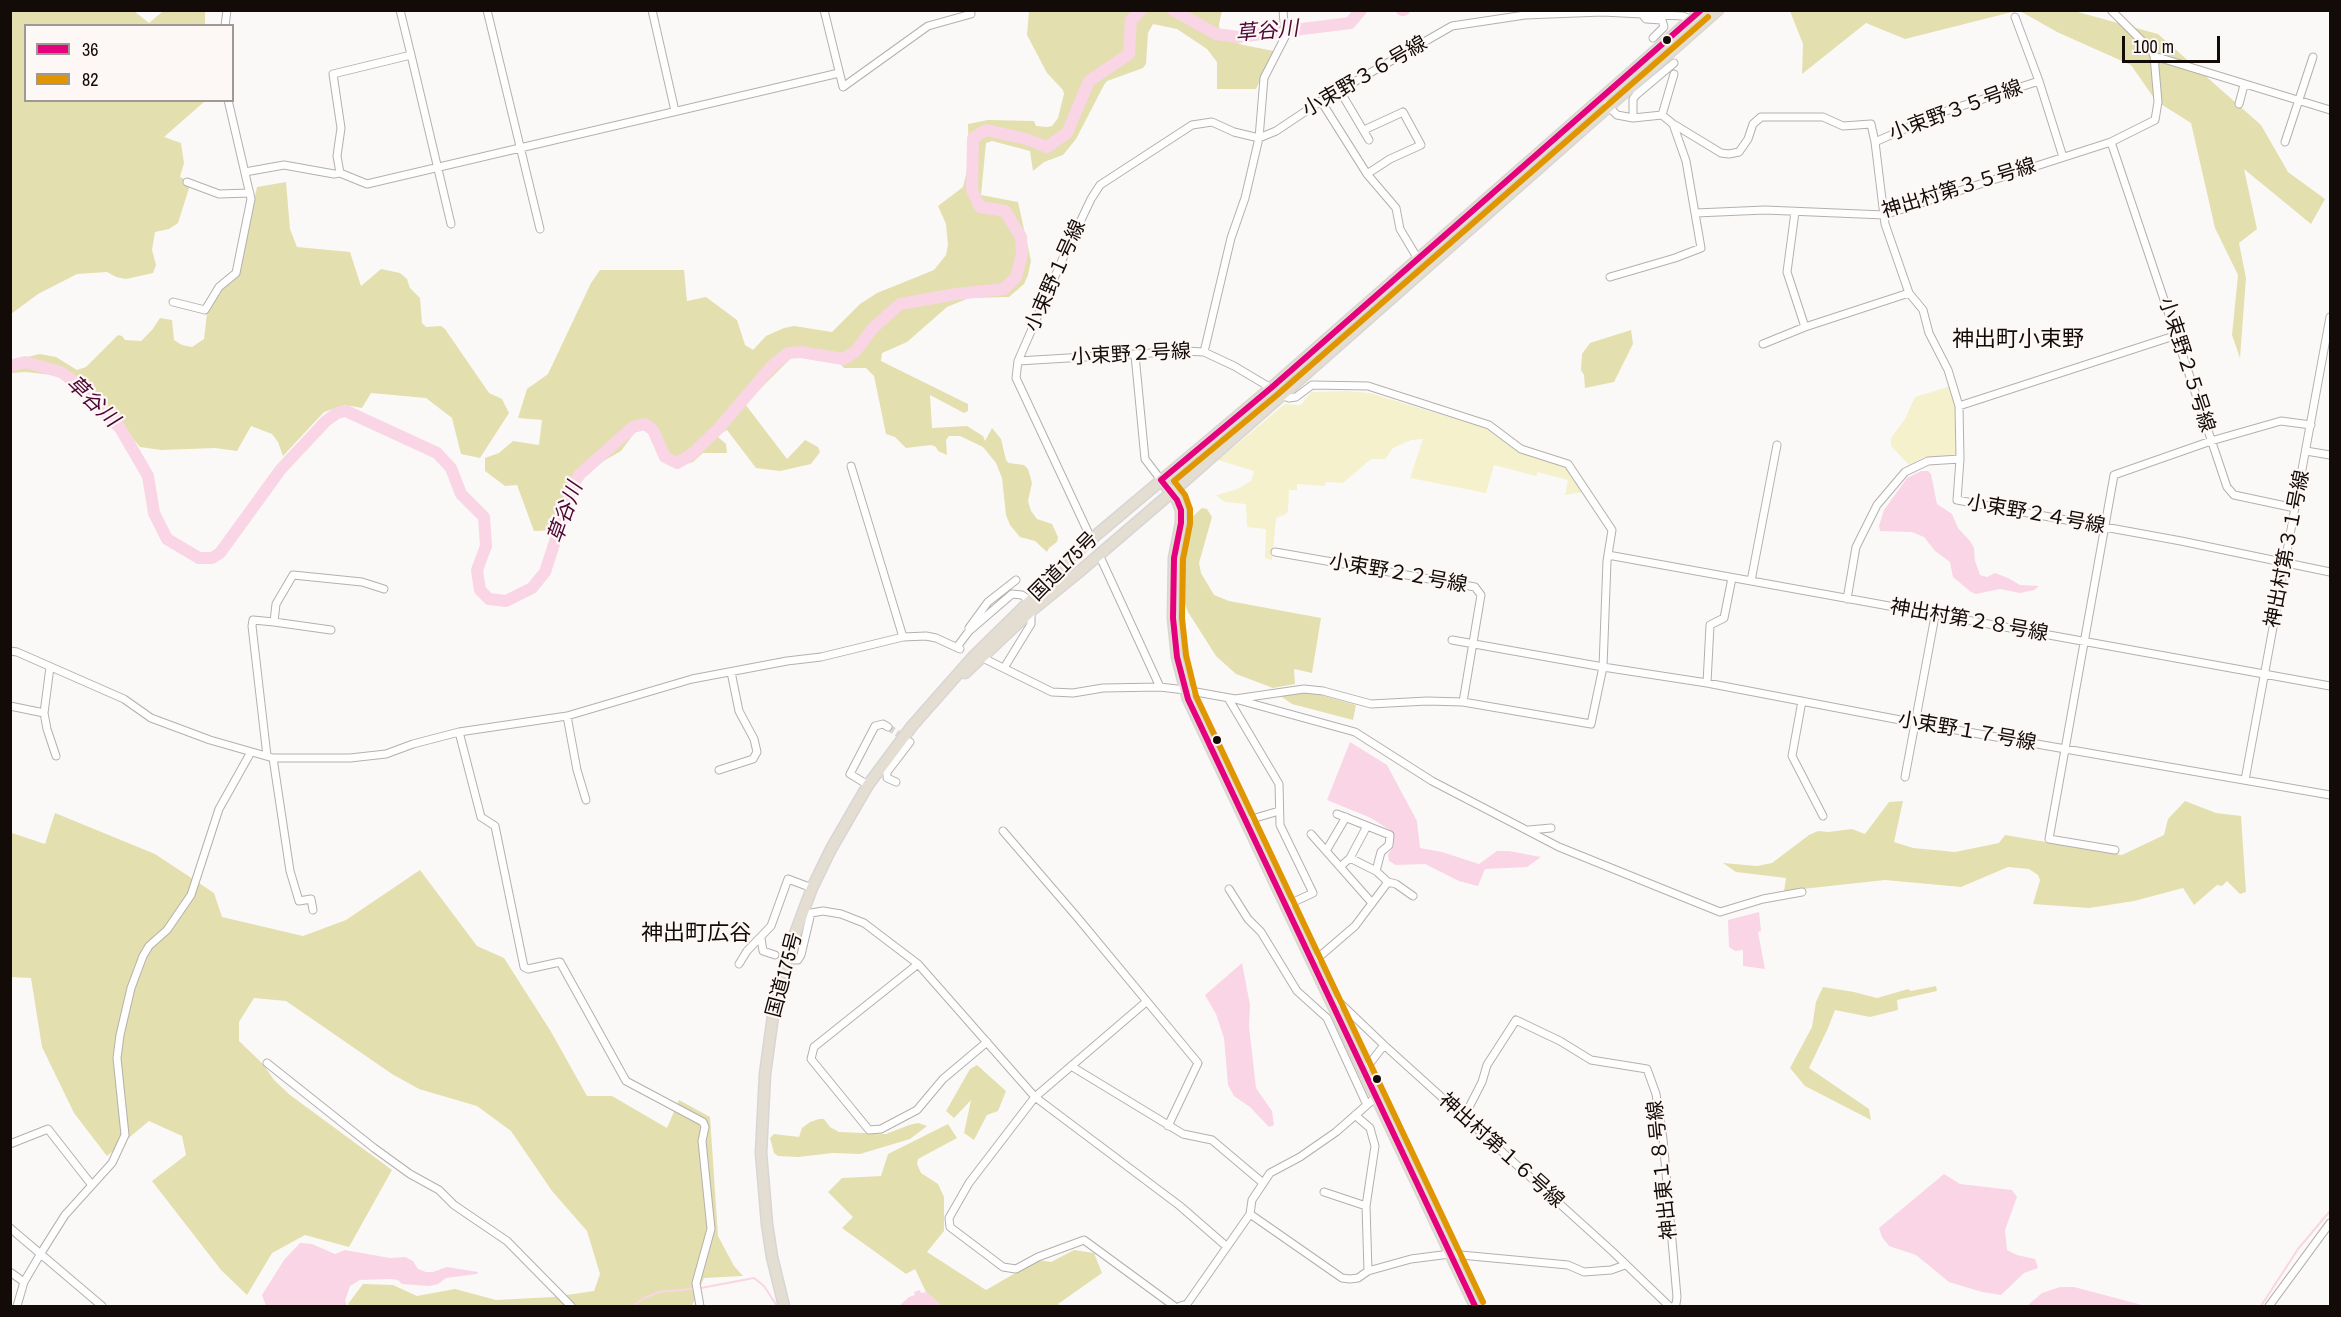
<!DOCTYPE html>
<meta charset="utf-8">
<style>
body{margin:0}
#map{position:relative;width:2341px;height:1317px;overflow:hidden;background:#fbf9f7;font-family:"Archivo Narrow",sans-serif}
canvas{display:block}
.frame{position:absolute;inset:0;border:12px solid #130b07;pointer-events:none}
.legend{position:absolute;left:24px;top:24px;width:210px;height:78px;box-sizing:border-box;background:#fdf8f5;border:2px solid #9f9996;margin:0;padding:8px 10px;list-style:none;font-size:18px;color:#130b07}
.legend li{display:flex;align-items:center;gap:12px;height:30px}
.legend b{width:30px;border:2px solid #9f9996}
.scale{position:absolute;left:2122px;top:36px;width:98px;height:27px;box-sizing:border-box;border:3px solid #130b07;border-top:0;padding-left:8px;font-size:18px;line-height:21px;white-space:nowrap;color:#130b07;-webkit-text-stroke:4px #fdf8f5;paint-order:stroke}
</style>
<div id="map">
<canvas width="2341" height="1317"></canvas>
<div class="frame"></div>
<ul class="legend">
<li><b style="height:8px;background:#e5007d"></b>36</li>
<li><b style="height:8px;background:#e09601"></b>82</li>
</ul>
<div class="scale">100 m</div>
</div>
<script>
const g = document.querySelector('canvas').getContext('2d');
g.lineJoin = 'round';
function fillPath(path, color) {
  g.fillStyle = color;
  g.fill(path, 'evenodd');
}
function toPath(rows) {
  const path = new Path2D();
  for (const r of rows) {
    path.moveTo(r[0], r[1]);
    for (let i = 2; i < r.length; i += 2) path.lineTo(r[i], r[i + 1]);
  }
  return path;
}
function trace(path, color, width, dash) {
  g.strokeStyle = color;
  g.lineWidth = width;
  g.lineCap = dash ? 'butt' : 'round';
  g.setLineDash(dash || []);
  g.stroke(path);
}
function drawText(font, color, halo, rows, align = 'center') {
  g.font = font + ' "Archivo Narrow","Noto Sans JP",sans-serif';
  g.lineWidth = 4.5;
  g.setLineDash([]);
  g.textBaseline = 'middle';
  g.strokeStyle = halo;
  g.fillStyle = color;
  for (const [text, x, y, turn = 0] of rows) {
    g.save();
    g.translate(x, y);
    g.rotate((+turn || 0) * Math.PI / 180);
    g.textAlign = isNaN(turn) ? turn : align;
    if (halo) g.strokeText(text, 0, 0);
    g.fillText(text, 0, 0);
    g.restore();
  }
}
fillPath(toPath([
 [1951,386,1957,407,1959,455,1942,458,1924,457,1909,465,1891,446,1891,438,1905,419,1915,397],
 [1346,391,1370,393,1488,429,1519,453,1553,461,1568,467,1584,492,1565,495,1568,480,1538,472,1536,476,1494,465,1486,493,1410,478,1423,439,1411,440,1393,448,1385,459,1371,459,1343,483,1326,482,1325,486,1297,484,1297,490,1289,490,1288,510,1286,514,1276,518,1272,560,1265,558,1266,529,1247,527,1246,504,1225,502,1216,495,1238,489,1251,481,1254,471,1218,460,1285,404,1301,405,1311,392]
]), '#f4f1cc');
fillPath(toPath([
 [11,11,134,11,149,23,163,11,205,11,205,25,26,26,26,100,205,101,164,137,181,143,184,163,180,177,191,182,178,223,169,229,155,232,152,250,156,265,153,273,126,279,116,277,107,272,77,274,38,294,11,314],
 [1029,11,1222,11,1219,24,1220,37,1243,45,1274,51,1256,89,1217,89,1217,62,1207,49,1177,29,1153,24,1148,33,1146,64,1143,68,1107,81,1104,85,1076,139,1063,155,1044,162,1033,171,1030,151,992,141,986,143,981,195,1018,202,1031,261,1028,275,1024,284,1009,297,969,298,947,307,907,342,882,353,881,361,968,404,968,411,964,413,930,395,932,428,967,426,983,436,985,441,992,428,1001,439,1006,460,1009,463,1024,465,1028,469,1032,483,1028,501,1031,511,1037,519,1052,524,1058,537,1057,542,1049,548,1047,552,1035,541,1020,537,1010,525,1006,515,1002,478,996,463,983,447,960,436,949,436,946,440,947,455,938,451,936,447,931,445,906,448,895,437,886,434,874,376,866,368,844,368,831,353,806,347,801,348,745,404,787,459,805,440,818,447,820,452,811,464,780,471,756,468,727,430,717,436,726,444,727,453,703,453,693,462,678,467,666,452,654,425,635,432,621,451,572,479,555,530,534,531,517,485,505,486,485,471,485,458,499,453,513,441,539,445,542,420,518,418,527,389,548,374,591,283,600,270,684,270,687,301,706,297,737,320,745,345,753,350,766,336,784,328,794,326,832,332,860,304,877,293,934,270,946,255,948,245,946,224,938,206,963,187,969,163,968,124,988,120,1034,121,1036,126,1047,127,1052,126,1058,118,1064,94,1063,90,1047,73,1027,35],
 [1790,11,2016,11,1905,39,1866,23,1802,74,1803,44],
 [2020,11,2074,11,2158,34,2261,125,2288,172,2325,199,2311,224,2244,169,2257,229,2239,243,2246,278,2240,358,2232,335,2238,275,2215,228,2191,123,2156,101,2131,65,2057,32],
 [286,182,290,229,297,247,350,252,361,286,381,269,400,273,407,279,410,288,420,298,422,323,426,327,441,326,445,329,489,393,502,399,509,413,480,458,461,454,452,418,426,398,371,393,362,408,345,405,324,412,283,456,278,442,272,434,251,426,237,451,215,448,161,450,140,447,104,405,61,376,26,372,11,373,10,361,40,354,56,357,77,370,86,367,118,335,122,336,125,340,141,341,152,330,160,318,172,320,174,340,182,345,192,347,204,339,207,313,216,295,238,275,257,187],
 [1631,330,1633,344,1614,382,1585,388,1584,375,1581,370,1582,354,1590,343],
 [1202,508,1207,509,1212,517,1199,563,1201,573,1214,595,1229,601,1321,618,1312,673,1294,669,1295,684,1273,688,1236,674,1216,656,1188,612,1181,592,1185,542,1190,519],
 [1306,691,1356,705,1353,720,1292,704,1279,695],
 [1903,801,1894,842,1913,848,1955,852,1999,843,2005,835,2122,855,2164,835,2168,819,2185,801,2216,813,2241,816,2246,892,2240,894,2227,881,2222,886,2217,885,2194,905,2183,888,2134,901,2089,908,2033,904,2040,880,2038,875,2029,869,2008,867,1961,887,1885,880,1784,891,1786,878,1736,872,1723,863,1757,866,1772,863,1809,835,1818,831,1828,832,1852,829,1865,834,1889,802],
 [55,813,155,854,214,893,222,917,303,936,346,920,420,870,477,946,504,958,550,1030,587,1096,612,1096,667,1128,679,1100,710,1117,718,1236,734,1266,743,1276,704,1278,692,1306,350,1306,348,1304,363,1284,393,1285,417,1296,455,1289,496,1300,553,1297,594,1291,600,1274,587,1231,552,1191,511,1131,477,1106,419,1089,392,1074,286,1001,254,998,239,1022,239,1041,263,1064,274,1080,290,1095,392,1170,349,1247,305,1235,272,1253,247,1295,221,1270,152,1181,186,1155,182,1136,149,1121,107,1156,74,1113,42,1047,31,978,11,977,10,829,12,833,45,844],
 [1936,986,1937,991,1897,1000,1898,1010,1870,1017,1835,1010,1828,1028,1809,1068,1869,1109,1871,1120,1805,1086,1790,1068,1812,1027,1816,1002,1823,987,1854,992,1877,998,1908,989,1911,991],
 [977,1065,1006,1091,998,1111,987,1115,974,1140,964,1133,971,1100,954,1118,946,1111,970,1069],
 [819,1119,824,1119,830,1127,839,1132,886,1134,909,1125,918,1123,927,1126,910,1139,860,1154,833,1153,798,1157,778,1156,774,1153,770,1138,774,1134,799,1137,802,1128,810,1122],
 [948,1124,957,1138,918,1159,917,1164,921,1173,938,1184,944,1197,944,1231,927,1252,986,1290,1038,1260,1051,1262,1074,1250,1094,1253,1102,1273,1058,1304,1061,1306,942,1306,926,1292,915,1269,906,1274,842,1228,853,1217,828,1192,842,1178,881,1176,888,1154]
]), '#e3dfaf');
fillPath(toPath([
 [1921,471,1928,471,1931,474,1937,504,1952,514,1958,528,1970,541,1974,548,1975,561,1980,575,1987,577,1995,573,2008,578,2020,585,2039,586,2034,590,2020,593,2000,589,1976,594,1971,592,1953,577,1950,562,1935,551,1924,537,1912,532,1880,531,1879,526,1884,510,1907,478],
 [1350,742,1387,765,1417,821,1420,848,1442,852,1479,864,1497,851,1509,851,1541,857,1527,867,1485,869,1478,886,1459,881,1425,864,1396,865,1389,861,1388,855,1394,845,1394,833,1371,818,1327,800],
 [1759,912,1761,931,1758,932,1765,969,1743,966,1743,950,1735,951,1729,947,1728,920],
 [1242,963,1250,1005,1249,1026,1256,1088,1272,1111,1274,1125,1269,1127,1250,1107,1234,1096,1228,1085,1224,1038,1216,1014,1205,995],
 [1944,1174,1960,1184,2012,1190,2017,1197,2005,1230,2007,1250,2017,1255,2035,1259,2038,1268,2024,1273,2001,1295,1982,1292,1949,1282,1916,1255,1889,1246,1882,1237,1879,1228],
 [300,1243,312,1244,335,1254,345,1250,390,1258,405,1257,413,1261,418,1269,426,1272,433,1272,447,1267,478,1272,477,1274,446,1278,438,1284,430,1286,402,1284,398,1280,390,1279,360,1280,350,1286,345,1301,347,1306,266,1306,262,1295,284,1260],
 [2060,1287,2074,1287,2146,1306,2027,1306,2042,1293],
 [920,1290,921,1293,926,1292,942,1306,899,1306,909,1297,915,1295,914,1292]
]), '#f9d5e6');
trace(toPath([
 [633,1306,644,1298,659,1292,701,1288,754,1278,764,1286,777,1306],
 [2261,1306,2298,1249,2330,1211]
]), '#f9d5e6', 2);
trace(toPath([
 [1173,10,1216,34,1238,37,1350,23,1361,10],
 [1402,10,1404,10],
 [10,366,25,362,61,372,80,386,120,428,148,476,154,513,167,539,199,558,212,558,220,553,281,469,326,421,337,413,346,411,437,453,451,468,461,494,484,517,486,546,477,570,480,590,489,599,506,601,532,588,545,572,574,483,580,474,633,427,645,424,653,430,665,457,677,463,692,454,719,428,771,367,788,353,801,352,843,359,855,352,873,328,900,304,956,294,1004,289,1016,277,1022,254,1021,237,1005,211,980,207,972,190,973,138,986,130,1026,139,1047,147,1067,133,1089,81,1129,54,1131,20,1141,10]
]), '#f9d5e6', 12);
trace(toPath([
 [888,727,906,739]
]), '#d8d5d3', 7, [7, 3.5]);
const minor = toPath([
 [487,10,540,229],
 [652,10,675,111],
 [824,10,843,87,928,26,971,14,970,10],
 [1642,14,1646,19,1662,20,1664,27,1653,38],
 [2015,17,2039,81,2063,157],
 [225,26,227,10],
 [411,55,451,224],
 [2154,56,2330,110],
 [2039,81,1943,112,1875,142,1885,224,1909,293,1923,310,1929,333,1948,370,1959,406,1960,459,1957,500,2181,541,2330,572],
 [1340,91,1369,140],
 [1321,101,1367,174,1396,208,1400,229,1418,259],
 [2239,104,2244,85],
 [1607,105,1617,115,1633,118,1633,99,1636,95,1674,63],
 [1633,118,1662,115],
 [1675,125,1721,153,1729,154,1739,152,1748,139,1753,124,1761,117,1823,117,1843,126,1871,124,1875,142],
 [1364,130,1403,112,1421,145,1390,159,1367,174],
 [2111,142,2227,487,2234,495,2295,508],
 [2285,142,2313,57],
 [245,172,284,165,334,174,340,173,367,184,839,73],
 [340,173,337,156,341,128,333,74,411,55,400,10],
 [187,182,219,194,250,193],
 [1795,212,1787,272,1805,327,1909,293],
 [1696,213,1765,210,1884,215,2111,142,2155,120,2158,102,2154,56,2152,51,2111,10],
 [1610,277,1675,258,1701,248,1686,161,1673,124,1662,115,1674,74],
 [173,302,205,310,219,287,236,273,251,199,228,100],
 [1763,344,1805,327],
 [1204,352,1231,238,1245,198,1259,138,1276,131,1321,101,1452,26,1525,15,1602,12,1683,16,1692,20],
 [1135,355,1145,459,1161,480],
 [1018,361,1185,351,1204,352,1234,366,1271,388],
 [1959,406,2177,335],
 [2306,451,2330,455],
 [851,466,903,637],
 [1088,532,1016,378,1018,361,1063,258,1091,199,1100,185,1192,125,1212,122,1234,132,1259,138,1264,78,1285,37,1283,10],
 [1275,552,1475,587,1481,595,1463,702],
 [1608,555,2330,686],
 [1102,561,1160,687],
 [1751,581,1777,445],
 [1847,599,1856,547,1877,505,1905,472,1928,461,1960,459],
 [274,622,331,630],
 [969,628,988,602,1016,580],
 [1452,640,1603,667,1707,683,1916,723,2330,795],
 [957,647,969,631,1012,594,1022,595,1030,601],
 [10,651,17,652,124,699,151,718,210,740,273,758,350,758,386,754,413,744,459,732,567,716,692,679,787,661,821,657,903,637,926,636,936,638,960,649],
 [987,660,1052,692,1073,693,1103,688,1160,687,1185,690,1235,699,1355,732,1432,781,1559,847,1720,912,1763,899,1802,892],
 [50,667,44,713,47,729,56,756],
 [1004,668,1031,624,1031,612],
 [1707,683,1710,625,1724,618,1732,578],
 [1228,698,1279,784,1280,825,1313,893,1285,906],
 [1235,699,1304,689,1323,691,1371,704,1427,701,1463,702,1591,724,1603,667,1607,561,1612,530,1568,464,1521,449,1489,425,1368,386,1312,385,1296,397,1289,398,1282,395],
 [1802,701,1792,756,1823,816],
 [10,706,44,713],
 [567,716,577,770,586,800],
 [459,732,481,817,495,826,524,967,528,969,560,962,626,1081,703,1122,705,1127,702,1141,711,1229,696,1283,700,1306],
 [267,756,252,626,253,620,274,622,276,604,293,575,362,582,384,589],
 [273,758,290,871,299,901,311,899,313,910],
 [719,770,753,759,757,752,754,739,739,711,731,672],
 [1905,777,1935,616],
 [2245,780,2330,317],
 [896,782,887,778,887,772,910,742],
 [868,785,850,774,875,726,883,724,888,727],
 [1337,814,1390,835,1389,845,1381,852,1376,871,1388,882],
 [1245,821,1279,811],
 [1529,830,1551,828],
 [1003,831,1077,917,1198,1063,1168,1126],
 [1311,834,1372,903],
 [2115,850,2049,839,2114,475,2211,441,2281,421,2311,425],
 [1326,851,1346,817],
 [1350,858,1376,871],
 [1340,867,1350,858,1367,826],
 [1229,889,1248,919,1261,932,1297,991,1327,1018,1367,1105],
 [761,938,763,951,775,955],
 [794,960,798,960,801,955,811,913,823,911,841,914,864,923,918,964,1035,1097,1180,1206,1226,1246],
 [1312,963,1355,926,1388,882,1396,884,1413,896],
 [739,964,747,951,771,926,788,879,812,888],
 [918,964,814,1047,811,1059,869,1130,881,1129,917,1110,943,1079,987,1042],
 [1330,1000,1340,1003,1384,1045,1613,1252,1669,1306],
 [1146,1002,1035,1097,969,1183,949,1218,950,1227,1003,1267,1016,1269,1038,1257,1084,1240,1174,1306],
 [267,1063,374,1148,410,1174,439,1190,454,1205,507,1241,571,1306],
 [1071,1066,1183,1134,1212,1140,1263,1183],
 [1364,1071,1384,1045],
 [1355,1115,1370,1128,1375,1146,1366,1206,1368,1271],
 [1464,1117,1482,1082,1487,1065,1516,1020,1560,1041,1591,1060,1647,1069,1656,1094,1663,1139,1677,1297,1676,1304,1674,1306],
 [10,1144,48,1129,91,1184],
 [1324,1192,1366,1206],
 [1250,1214,1342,1278,1350,1279,1358,1278,1368,1271,1411,1259,1450,1254,1568,1265,1584,1272,1611,1270,1625,1265],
 [10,1228,102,1306],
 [10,1272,24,1282],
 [17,1306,24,1282,41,1253,65,1215,112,1163,125,1135,117,1058,120,1035,131,988,143,956,149,946,167,930,191,895,219,809,251,752],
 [1180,1306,1187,1304,1250,1214,1252,1200,1270,1173,1300,1157,1336,1132,1376,1097],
 [2269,1306,2330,1223]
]);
const trunk = toPath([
 [1161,480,1177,500,1181,510,1181,523,1174,558,1173,618,1177,657,1188,699,1475,1306],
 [965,673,1031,611,1079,572,1171,493,1718,10],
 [784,1306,772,1257,767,1224,761,1153,765,1074,773,1016,790,947,812,888,831,849,868,785,912,726,972,658,1030,601,1069,558,1271,388,1702,10]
]);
trace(minor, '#b5b0ad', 9);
trace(trunk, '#d8d5d4', 13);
trace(minor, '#fefefe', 7);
trace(trunk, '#e4ded2', 10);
trace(toPath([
 [1475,1306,1188,699,1177,657,1173,618,1174,558,1181,523,1181,510,1177,500,1161,480,1271,388,1701,10]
]), '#e5007d', 6);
trace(toPath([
 [1483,1302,1196,696,1186,655,1182,618,1183,559,1190,524,1190,509,1185,495,1174,481,1277,395,1708,17]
]), '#e09601', 6);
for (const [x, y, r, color] of [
 [1667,40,5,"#130b07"],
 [1217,740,5,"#130b07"],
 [1377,1079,5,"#130b07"]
]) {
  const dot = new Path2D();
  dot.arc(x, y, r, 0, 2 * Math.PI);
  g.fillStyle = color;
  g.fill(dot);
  trace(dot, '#fdf8f5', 2);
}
drawText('20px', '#130b07', '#fdf8f5', [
 ["小束野３６号線",1365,77,-30],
 ["小束野３５号線",1956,111,-20],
 ["神出村第３５号線",1959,189,-17],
 ["小束野１号線",1056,276,-66],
 ["小束野２号線",1131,355,-3],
 ["小束野２５号線",2186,365,72],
 ["小束野２４号線",2036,515,10],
 ["神出村第３１号線",2288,549,-79],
 ["国道175号",1064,567,-45],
 ["小束野２２号線",1398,574,10],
 ["神出村第２８号線",1969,621,10],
 ["小束野１７号線",1967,732,10],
 ["国道175号",785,975,-75],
 ["神出村第１６号線",1501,1151,42],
 ["神出東１８号線",1663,1170,-96]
]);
drawText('italic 21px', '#4d0635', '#fdf8f5', [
 ["草谷川",1267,32,-5],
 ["草谷川",92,402,44],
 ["草谷川",566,513,-70]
]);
drawText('22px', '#130b07', '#fdf8f5', [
 ["神出町小束野",2018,340],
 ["神出町広谷",696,934]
]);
</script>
